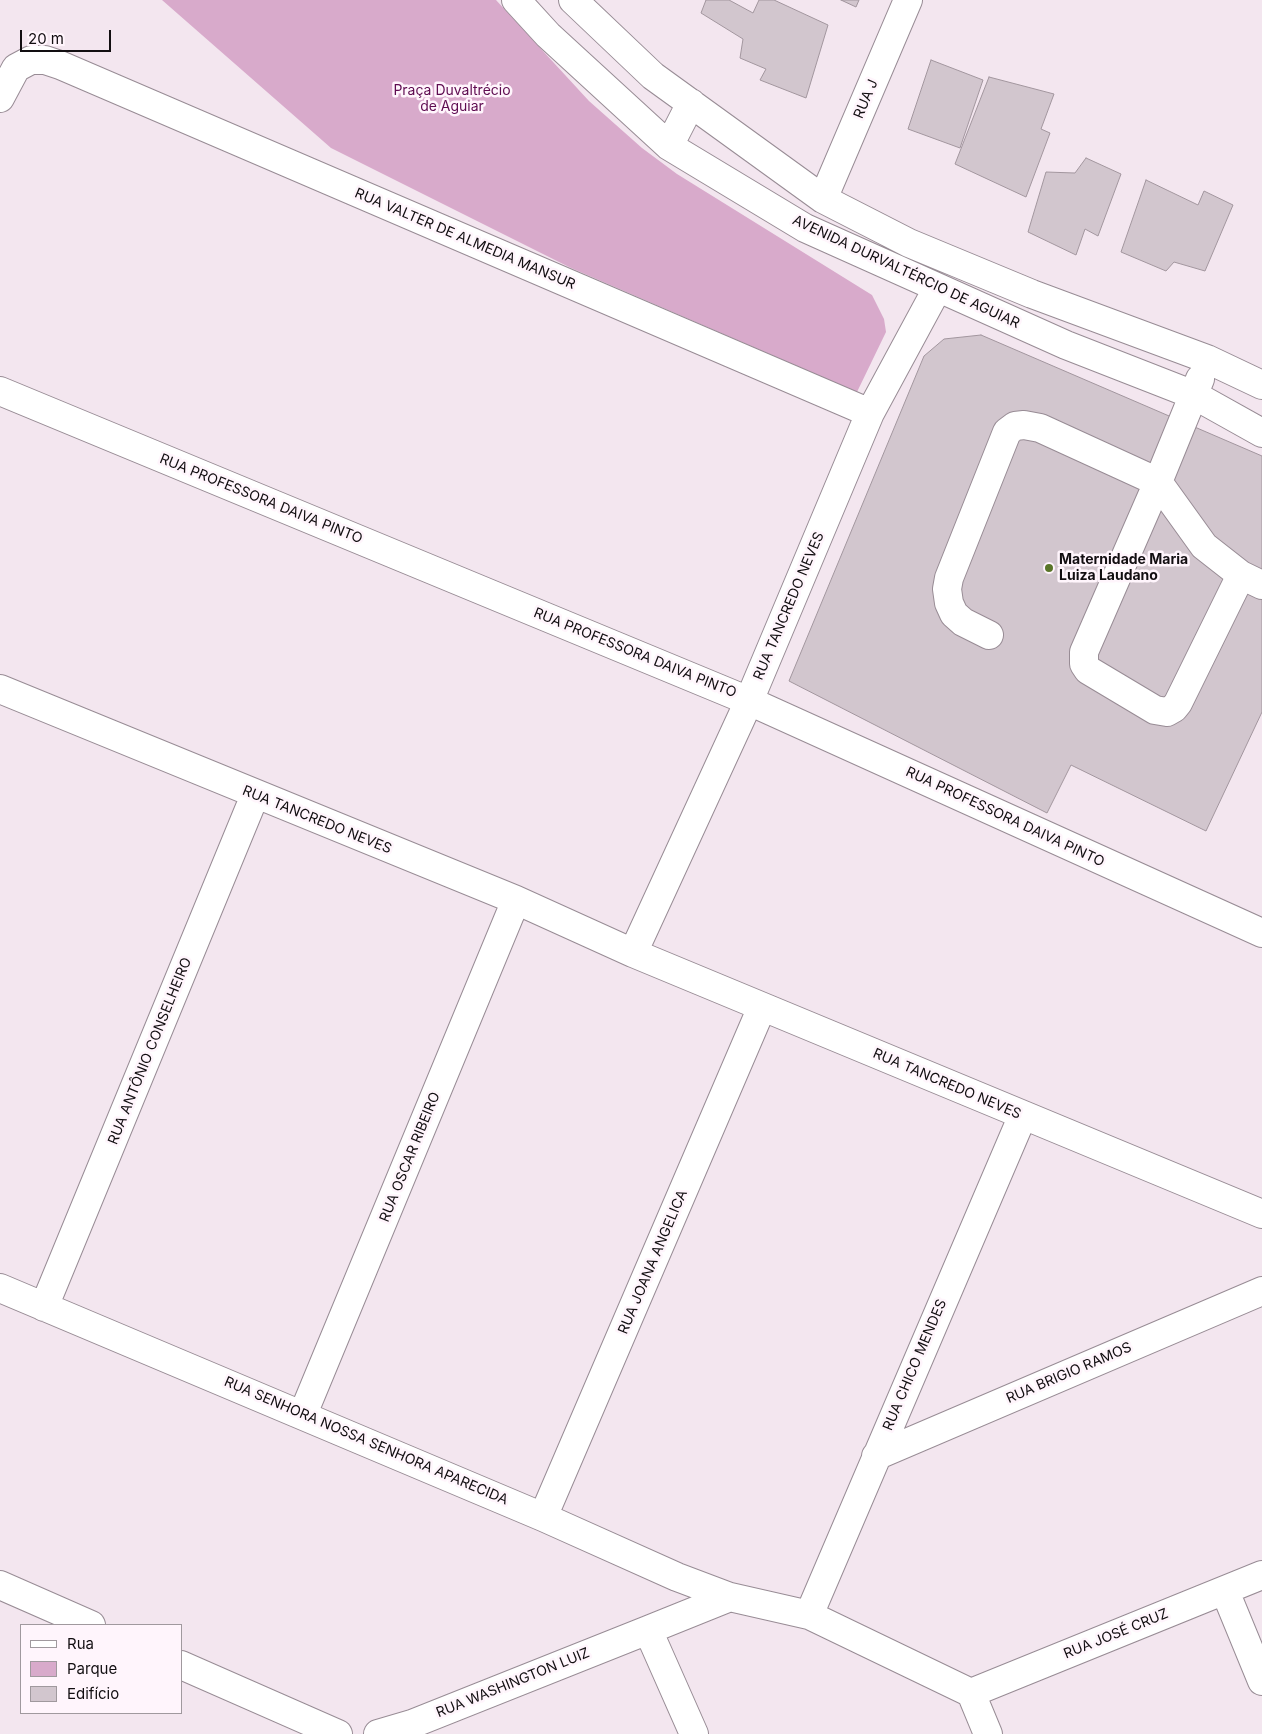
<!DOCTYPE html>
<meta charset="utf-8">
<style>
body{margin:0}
#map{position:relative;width:1262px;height:1734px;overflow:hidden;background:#f3e6ef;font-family:Inter,sans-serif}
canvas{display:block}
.legend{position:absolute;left:20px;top:1624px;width:162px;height:90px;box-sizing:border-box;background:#fff5fc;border:1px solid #a0999e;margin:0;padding:6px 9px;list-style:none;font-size:15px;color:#120e11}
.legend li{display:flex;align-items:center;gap:10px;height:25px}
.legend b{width:25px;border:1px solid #a0999e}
.scale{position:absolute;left:20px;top:30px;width:91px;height:22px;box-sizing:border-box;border:2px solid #120e11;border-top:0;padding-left:6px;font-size:15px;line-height:18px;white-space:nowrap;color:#120e11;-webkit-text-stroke:4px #fff5fc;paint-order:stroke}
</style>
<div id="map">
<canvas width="1262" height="1734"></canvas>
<ul class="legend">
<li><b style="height:6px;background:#fff"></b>Rua</li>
<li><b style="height:14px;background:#d8aacb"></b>Parque</li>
<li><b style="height:14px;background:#d2c6ce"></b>Edifício</li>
</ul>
<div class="scale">20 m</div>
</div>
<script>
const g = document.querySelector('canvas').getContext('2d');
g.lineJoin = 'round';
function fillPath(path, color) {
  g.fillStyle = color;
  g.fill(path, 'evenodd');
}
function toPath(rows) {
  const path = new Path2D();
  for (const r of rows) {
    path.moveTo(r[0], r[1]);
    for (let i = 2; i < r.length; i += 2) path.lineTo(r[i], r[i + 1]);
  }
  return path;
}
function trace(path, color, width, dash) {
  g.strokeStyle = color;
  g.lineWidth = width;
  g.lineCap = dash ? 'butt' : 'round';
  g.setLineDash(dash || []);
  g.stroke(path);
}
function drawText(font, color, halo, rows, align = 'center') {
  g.font = font + ' Inter,sans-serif';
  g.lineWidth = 5;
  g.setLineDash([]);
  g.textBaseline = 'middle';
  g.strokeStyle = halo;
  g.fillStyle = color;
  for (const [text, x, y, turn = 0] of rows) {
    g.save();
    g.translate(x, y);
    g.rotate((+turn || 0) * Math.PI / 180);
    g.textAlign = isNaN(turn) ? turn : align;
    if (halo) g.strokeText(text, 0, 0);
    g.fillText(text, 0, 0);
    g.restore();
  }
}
fillPath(toPath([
 [162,0,496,0,589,101,642,148,677,174,872,295,884,319,886,332,857,392,571,268,331,148]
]), '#d8aacb');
const building = toPath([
 [706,0,729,0,753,13,759,0,774,0,828,25,806,98,760,80,766,69,740,58,743,39,701,13,706,0],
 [841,0,859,0,856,7,841,0],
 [931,60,983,80,960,148,908,129,931,60],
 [989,77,1054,94,1041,129,1050,133,1026,197,955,164,989,77],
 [1086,158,1121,174,1098,236,1085,229,1076,255,1028,232,1046,172,1075,173,1086,158],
 [1146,180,1198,205,1204,191,1233,205,1205,271,1174,262,1166,271,1121,252,1146,180],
 [981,335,1262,456,1262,712,1206,831,1071,765,1047,813,789,681,924,356,944,339,981,335]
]);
fillPath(building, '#d2c6ce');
trace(building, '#a2969e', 1);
const minor = toPath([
 [516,0,548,35,669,146,805,228,1066,345,1194,395,1262,433],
 [573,0,653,76,823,199,909,243,1032,294,1207,359,1262,385],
 [0,98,16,68,31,60,45,60,60,65,870,413],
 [669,146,691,103],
 [823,199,908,0],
 [937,289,870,413,749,701,633,953,1262,1214],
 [1200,379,1158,482,1204,546,1241,575,1262,585],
 [0,391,749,701,1262,933],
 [989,635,963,622,954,614,949,603,947,589,949,578,1007,432,1015,426,1024,425,1040,428,1158,482,1084,652,1084,664,1088,670,1155,710,1167,712,1174,708,1178,703,1241,575],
 [0,689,516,900,633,953],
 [0,1288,543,1517,677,1577,730,1597],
 [44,1307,255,795],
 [303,1414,516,900],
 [876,1456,1262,1291],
 [543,1517,762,1007],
 [0,1585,91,1625],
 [1225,1591,1262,1681],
 [809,1615,1023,1115],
 [181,1665,338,1734],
 [971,1693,1262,1575],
 [378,1734,412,1724,648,1630],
 [694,1734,648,1630,730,1597,809,1615,971,1693,988,1734]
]);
trace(minor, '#988c95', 30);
trace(minor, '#fff', 28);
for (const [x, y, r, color] of [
 [1049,568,5,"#597528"]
]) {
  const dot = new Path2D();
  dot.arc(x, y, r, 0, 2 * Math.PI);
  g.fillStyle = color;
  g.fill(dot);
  trace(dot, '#fff5fc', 2);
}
drawText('14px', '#5e0b50', '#fff5fc', [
 ["Praça Duvaltrécio",452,91],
 ["de Aguiar",452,107]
]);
drawText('14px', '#120e11', '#fff5fc', [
 ["RUA J",866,99,-67],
 ["RUA VALTER DE ALMEDIA MANSUR",465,239,23],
 ["AVENIDA DURVALTÉRCIO DE AGUIAR",906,272,25],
 ["RUA PROFESSORA DAIVA PINTO",261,499,22],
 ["RUA TANCREDO NEVES",789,606,-67],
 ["RUA PROFESSORA DAIVA PINTO",635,653,22],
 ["RUA PROFESSORA DAIVA PINTO",1005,817,25],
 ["RUA TANCREDO NEVES",317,820,22],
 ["RUA ANTÔNIO CONSELHEIRO",150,1051,-68],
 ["RUA TANCREDO NEVES",947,1084,23],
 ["RUA OSCAR RIBEIRO",410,1157,-68],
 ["RUA JOANA ANGELICA",653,1262,-67],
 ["RUA CHICO MENDES",915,1365,-67],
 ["RUA BRIGIO RAMOS",1069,1373,-23],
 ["RUA SENHORA NOSSA SENHORA APARECIDA",366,1441,23],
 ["RUA JOSÉ CRUZ",1116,1634,-22],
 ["RUA WASHINGTON LUIZ",513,1683,-22]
]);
drawText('bold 14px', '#120e11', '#fff5fc', [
 ["Maternidade Maria",1059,560],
 ["Luiza Laudano",1059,576]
], 'left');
</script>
